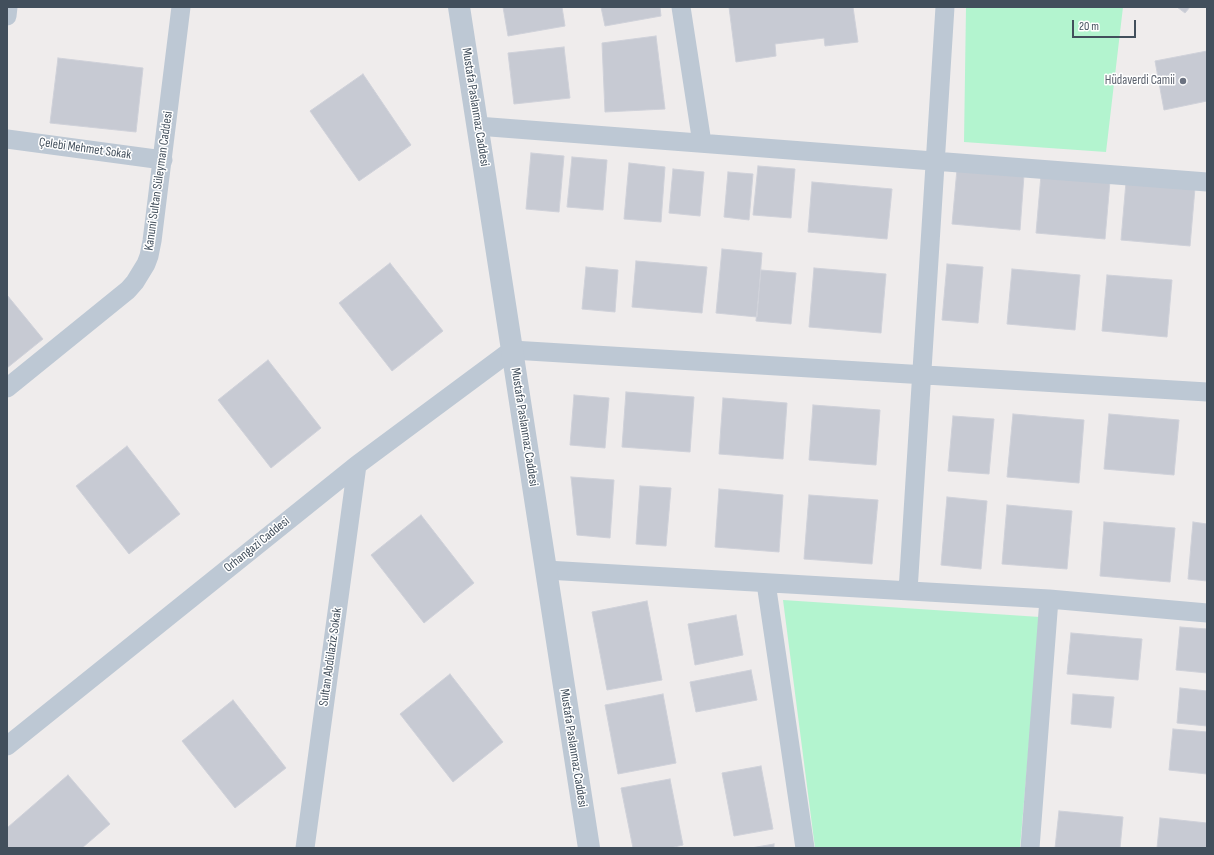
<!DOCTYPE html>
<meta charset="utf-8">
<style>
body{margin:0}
#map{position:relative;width:1214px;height:855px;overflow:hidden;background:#efecec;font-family:"Sofia Sans Condensed",sans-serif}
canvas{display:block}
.frame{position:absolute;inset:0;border:8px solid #424f5c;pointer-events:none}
.scale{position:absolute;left:1072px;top:20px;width:64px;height:18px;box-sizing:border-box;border:2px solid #424f5c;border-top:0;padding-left:5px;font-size:12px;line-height:14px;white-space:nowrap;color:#424f5c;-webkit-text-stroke:3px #fff;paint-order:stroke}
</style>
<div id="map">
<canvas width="1214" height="855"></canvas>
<div class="frame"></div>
<div class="scale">20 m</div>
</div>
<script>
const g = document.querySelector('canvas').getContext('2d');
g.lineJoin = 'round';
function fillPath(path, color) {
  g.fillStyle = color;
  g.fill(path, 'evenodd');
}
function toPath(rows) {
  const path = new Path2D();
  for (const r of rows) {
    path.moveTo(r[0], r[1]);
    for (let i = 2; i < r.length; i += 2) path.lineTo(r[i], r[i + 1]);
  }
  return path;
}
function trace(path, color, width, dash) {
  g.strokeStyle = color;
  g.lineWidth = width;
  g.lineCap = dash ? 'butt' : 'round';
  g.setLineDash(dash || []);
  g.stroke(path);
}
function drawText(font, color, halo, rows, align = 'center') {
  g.font = font + ' "Sofia Sans Condensed",sans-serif';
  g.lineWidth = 3;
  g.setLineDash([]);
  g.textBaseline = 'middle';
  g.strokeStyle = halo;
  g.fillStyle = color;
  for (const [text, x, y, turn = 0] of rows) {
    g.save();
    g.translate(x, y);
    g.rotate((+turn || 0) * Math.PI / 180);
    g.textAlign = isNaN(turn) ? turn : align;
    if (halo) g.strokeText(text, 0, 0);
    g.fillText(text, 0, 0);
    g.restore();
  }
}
fillPath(toPath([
 [966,7,1123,7,1106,152,964,142],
 [783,600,1040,617,1020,848,815,848]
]), '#b3f4cf');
const building = toPath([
 [503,7,562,7,565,26,508,36,503,7],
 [601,7,660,7,661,16,605,26,601,7],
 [729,7,853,7,858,42,825,46,824,38,775,44,776,56,736,62,729,7],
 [1177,7,1190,7,1185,13,1177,7],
 [656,36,665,109,605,112,602,43,656,36],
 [564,47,570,98,514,104,508,53,564,47],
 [1207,51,1207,101,1164,110,1155,61,1207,51],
 [58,58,143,68,136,132,50,123,58,58],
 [363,74,411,145,359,181,310,111,363,74],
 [531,153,564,156,559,212,526,209,531,153],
 [572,157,607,160,603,210,567,207,572,157],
 [629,163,665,167,661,222,624,219,629,163],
 [758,166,795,169,791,218,753,215,758,166],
 [673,169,704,172,700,216,669,213,673,169],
 [957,169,1024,175,1020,230,952,224,957,169],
 [728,172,753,174,749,220,724,217,728,172],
 [1041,175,1110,181,1105,239,1036,233,1041,175],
 [812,182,892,189,887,239,808,232,812,182],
 [1126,182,1195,188,1190,246,1121,240,1126,182],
 [722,249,762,253,757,317,716,313,722,249],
 [636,261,707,267,702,313,632,307,636,261],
 [390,263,443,331,392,371,339,303,390,263],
 [947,264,983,267,978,323,942,320,947,264],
 [586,267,618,270,615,312,582,309,586,267],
 [814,268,886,274,881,333,809,327,814,268],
 [1012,269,1080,275,1075,330,1007,324,1012,269],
 [761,270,796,273,791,324,756,321,761,270],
 [1107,275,1172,280,1167,337,1102,331,1107,275],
 [7,295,43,339,7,368,7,295],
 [268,360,321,428,271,468,218,400,268,360],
 [626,392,694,397,690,452,622,447,626,392],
 [574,395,609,398,605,448,570,445,574,395],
 [723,398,787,403,783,459,719,454,723,398],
 [813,405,880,410,876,465,809,460,813,405],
 [1013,414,1084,420,1079,483,1007,477,1013,414],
 [1109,414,1179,420,1174,475,1104,469,1109,414],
 [953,416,994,419,989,474,948,471,953,416],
 [127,446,180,514,129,554,76,486,127,446],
 [571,477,614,480,610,538,577,535,571,477],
 [640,486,671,488,666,546,636,544,640,486],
 [719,489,783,495,779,552,715,547,719,489],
 [809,495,878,500,872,564,804,559,809,495],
 [947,497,987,501,981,569,941,565,947,497],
 [1007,505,1072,511,1067,569,1002,564,1007,505],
 [421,515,474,583,424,623,371,555,421,515],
 [1104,522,1175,528,1170,582,1100,576,1104,522],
 [1193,522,1207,524,1207,581,1188,579,1193,522],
 [647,601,662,680,607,690,592,612,647,601],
 [736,615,743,655,695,665,688,624,736,615],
 [1180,627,1207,629,1207,673,1176,670,1180,627],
 [1071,633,1142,639,1138,680,1067,674,1071,633],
 [751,670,757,700,696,712,690,682,751,670],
 [450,674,503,742,453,782,400,714,450,674],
 [1180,688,1207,691,1207,726,1177,723,1180,688],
 [663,694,676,763,618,774,605,705,663,694],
 [1073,694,1114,697,1111,728,1071,724,1073,694],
 [233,700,286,768,235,808,182,741,233,700],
 [1173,729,1207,732,1207,774,1169,770,1173,729],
 [761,766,773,829,734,836,722,773,761,766],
 [68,775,110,824,82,848,7,848,7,828,68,775],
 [670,779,683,845,670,848,633,848,621,788,670,779],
 [1059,811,1123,817,1120,848,1055,848,1059,811],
 [1160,818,1207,823,1207,848,1157,848,1160,818],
 [774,844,774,848,751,848,774,844]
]);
fillPath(building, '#c7cad3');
trace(building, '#cfd1d9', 1);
trace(toPath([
 [681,7,702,143],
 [7,16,8,7],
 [477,126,1207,182],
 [7,139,163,160],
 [7,388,128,290,135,282,146,264,149,256,152,241,181,7],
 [546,570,1049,599,1207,613],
 [766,583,805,848],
 [908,591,945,7],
 [7,746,357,465,512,350,1207,392],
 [305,848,357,465],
 [1030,848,1049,599]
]), '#bdc8d4', 19);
trace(toPath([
 [459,7,589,848]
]), '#bdc8d4', 22);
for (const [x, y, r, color] of [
 [1183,81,4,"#6b7280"]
]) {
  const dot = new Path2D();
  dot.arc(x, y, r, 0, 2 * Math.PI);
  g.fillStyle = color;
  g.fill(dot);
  trace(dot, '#fff', 1.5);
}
drawText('13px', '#5b616d', '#fff', [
 ["Hüdaverdi Camii",1175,81]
], 'right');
drawText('13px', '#424f5c', '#fff', [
 ["Mustafa Paslanmaz Caddesi",475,107,81],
 ["Çelebi Mehmet Sokak",85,149,8],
 ["Kanuni Sultan Süleyman Caddesi",159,181,-82],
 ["Mustafa Paslanmaz Caddesi",524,427,81],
 ["Orhangazi Caddesi",257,545,-39],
 ["Sultan Abdülaziz Sokak",331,657,-82],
 ["Mustafa Paslanmaz Caddesi",573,748,81]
]);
</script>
